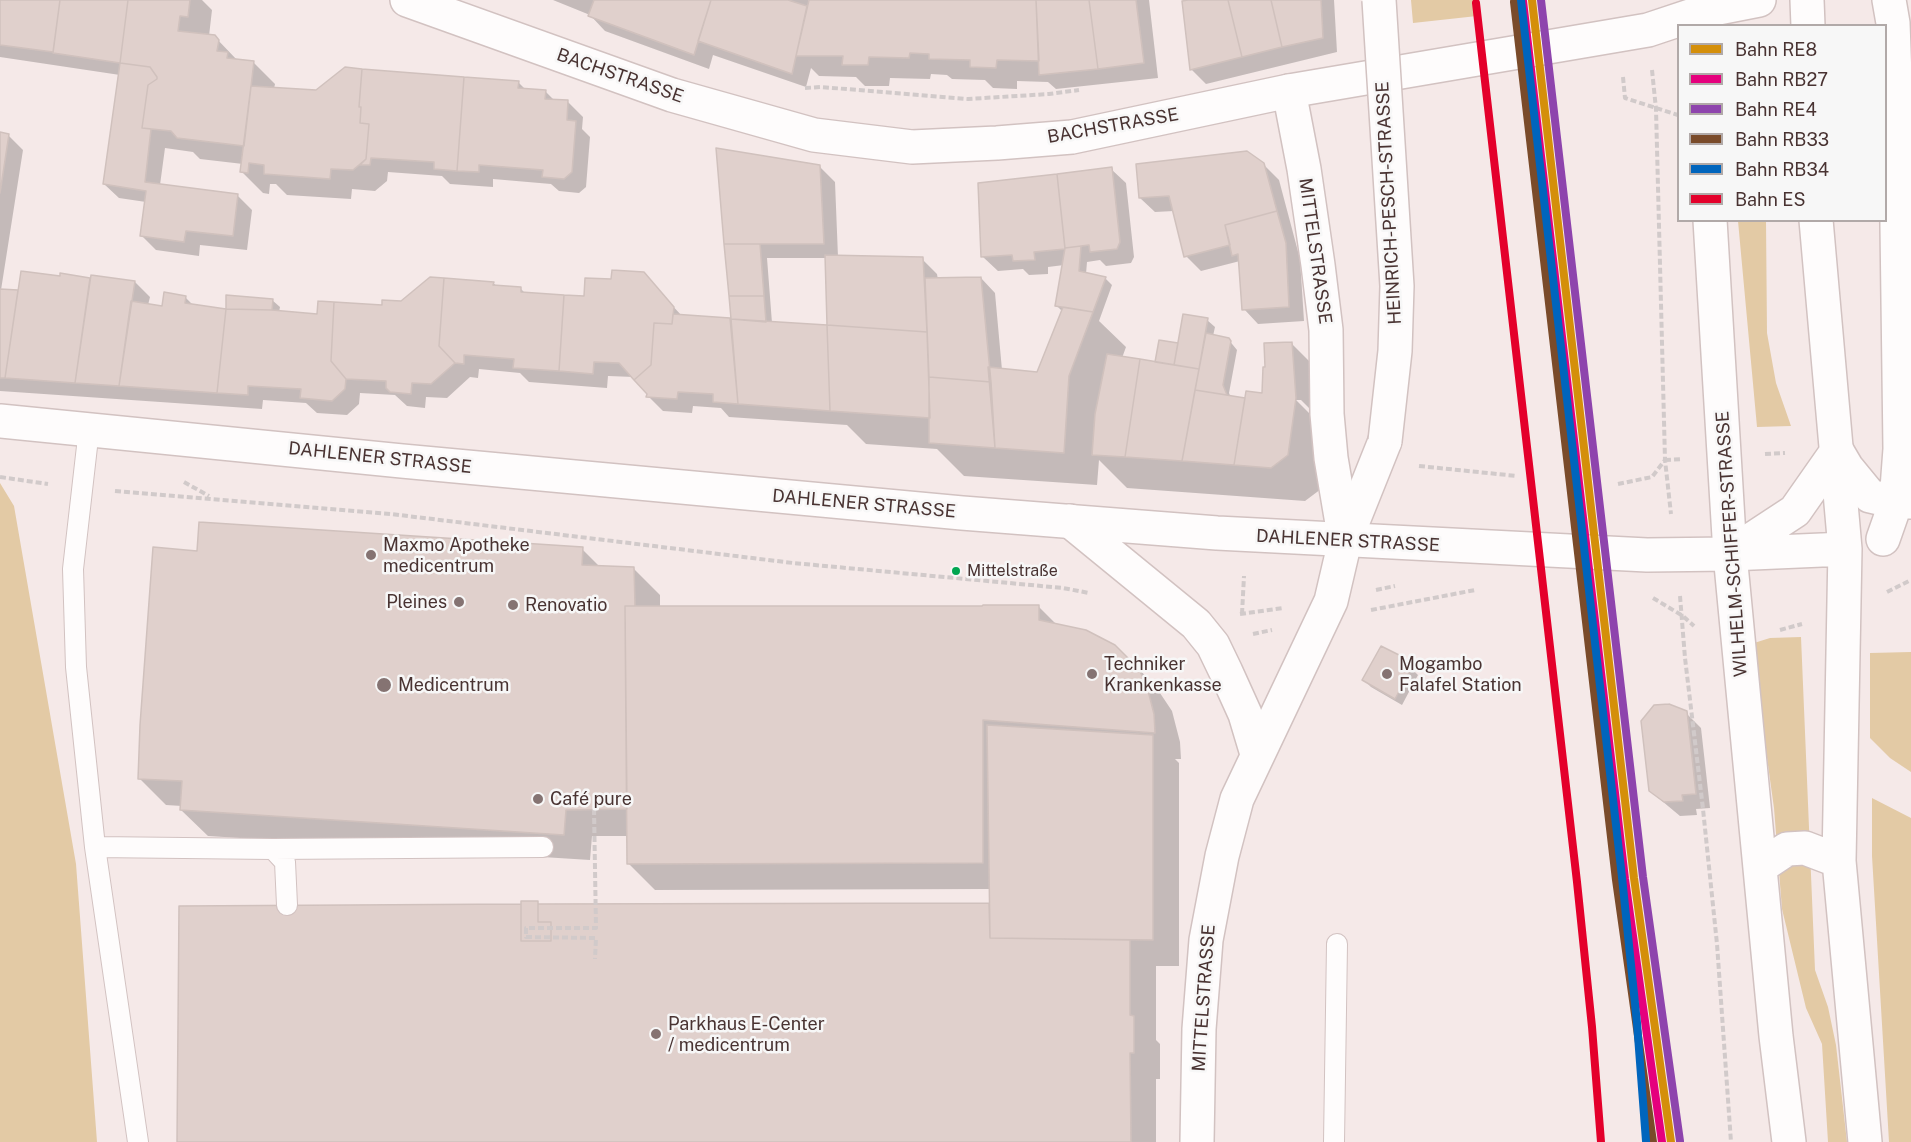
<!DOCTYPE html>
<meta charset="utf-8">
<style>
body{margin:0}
#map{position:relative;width:1911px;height:1142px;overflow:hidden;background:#f5e9e8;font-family:"Public Sans",sans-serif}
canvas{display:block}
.legend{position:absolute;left:1677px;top:24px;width:210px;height:198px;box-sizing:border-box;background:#f7f7f7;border:2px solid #b1a9a8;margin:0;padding:8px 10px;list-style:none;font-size:18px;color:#493332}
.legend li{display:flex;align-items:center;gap:12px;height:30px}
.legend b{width:30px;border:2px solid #b1a9a8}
</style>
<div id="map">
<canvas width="1911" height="1142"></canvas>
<ul class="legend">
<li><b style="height:8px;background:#d48f0a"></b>Bahn RE8</li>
<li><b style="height:8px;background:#e5007d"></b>Bahn RB27</li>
<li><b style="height:8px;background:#8e44ad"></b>Bahn RE4</li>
<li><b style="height:8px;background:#7a4b2a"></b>Bahn RB33</li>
<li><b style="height:8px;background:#0065bd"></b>Bahn RB34</li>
<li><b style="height:8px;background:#e4002b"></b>Bahn ES</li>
</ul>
</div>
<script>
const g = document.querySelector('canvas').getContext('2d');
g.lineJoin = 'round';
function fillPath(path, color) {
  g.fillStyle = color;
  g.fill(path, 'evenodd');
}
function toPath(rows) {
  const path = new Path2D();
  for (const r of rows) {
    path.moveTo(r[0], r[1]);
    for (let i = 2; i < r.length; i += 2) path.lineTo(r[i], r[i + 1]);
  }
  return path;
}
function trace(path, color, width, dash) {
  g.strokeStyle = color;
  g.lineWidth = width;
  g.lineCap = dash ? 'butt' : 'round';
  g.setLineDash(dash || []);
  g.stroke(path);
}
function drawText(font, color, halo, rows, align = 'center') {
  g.font = font + ' "Public Sans",sans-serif';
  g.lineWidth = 5;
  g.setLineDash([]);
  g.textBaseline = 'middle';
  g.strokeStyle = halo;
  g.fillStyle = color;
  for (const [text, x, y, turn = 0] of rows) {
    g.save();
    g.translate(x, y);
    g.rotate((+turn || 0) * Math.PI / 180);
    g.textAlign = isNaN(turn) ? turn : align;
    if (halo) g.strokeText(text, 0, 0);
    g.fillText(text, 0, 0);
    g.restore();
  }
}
fillPath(toPath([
 [1411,0,1475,0,1477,16,1413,23],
 [1738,221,1766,221,1767,333,1776,383,1791,426,1757,427],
 [0,483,14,506,76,864,97,1142,0,1142],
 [1801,637,1815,970,1828,1007,1836,1045,1847,1142,1828,1142,1822,1044,1806,1008,1782,909,1774,808,1753,658,1754,643,1770,638],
 [1911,652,1911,772,1890,758,1870,738,1870,653],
 [1872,798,1911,818,1911,1142,1889,1142,1872,856]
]), '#e3caa5');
fillPath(toPath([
 [0,0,202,0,212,10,209,36,215,37,238,61,254,63,275,84,274,89,317,92,518,82,526,90,546,92,555,101,568,102,583,117,582,129,590,137,586,187,579,193,559,191,551,184,493,179,493,187,450,184,442,176,388,172,387,181,375,191,352,189,351,199,287,195,276,184,270,184,269,194,263,193,242,172,243,164,200,159,193,152,165,148,160,185,237,195,252,210,247,250,200,245,199,256,156,250,141,235,146,202,119,198,104,184,120,75,0,57],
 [553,0,1149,0,1158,78,1056,89,1048,82,1017,81,1017,89,993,88,985,80,952,79,947,75,931,74,930,79,890,78,889,86,865,86,856,77,819,76,811,68,806,87,713,55,709,69,605,31,590,15],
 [1194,0,1334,0,1337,52,1206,84,1191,69],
 [0,134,8,135,23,150,1,290,19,292,62,278,62,275,91,279,135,282,150,297,148,305,163,308,185,297,194,306,230,311,272,300,280,307,279,312,319,315,383,307,493,283,497,286,520,288,526,294,585,298,613,281,643,274,682,316,732,320,718,150,820,167,835,182,838,257,922,259,937,274,938,280,981,278,995,293,1002,370,1038,374,1063,312,1056,305,1064,265,1048,267,1048,274,1029,275,1023,269,998,271,983,257,979,184,1111,169,1126,183,1134,257,1131,263,1106,266,1100,260,1087,262,1086,274,1105,278,1112,285,1099,321,1126,347,1122,358,1157,364,1207,320,1215,327,1213,336,1228,339,1237,350,1229,393,1231,398,1246,400,1264,395,1291,343,1325,377,1329,428,1301,400,1296,400,1329,433,1321,489,1305,501,1127,488,1099,460,1097,485,964,476,937,449,866,444,847,425,729,417,721,408,693,406,692,413,663,411,648,396,648,393,634,377,608,376,607,388,529,382,520,373,479,369,478,378,470,377,447,398,426,397,425,408,407,406,395,395,360,393,359,404,347,415,317,413,306,403,263,400,262,409,0,391],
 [767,258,827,258,831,327,772,323],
 [1263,164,1279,180,1300,259,1304,321,1258,324,1244,309,1240,261,1201,271,1186,256,1174,211,1155,212,1140,198],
 [582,549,600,567,633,568,660,595,660,608,1038,606,1058,626,1085,631,1100,637,1126,657,1154,684,1172,711,1180,742,1181,759,1175,759,1179,763,1179,966,1156,966,1156,1040,1160,1044,1160,1079,1156,1079,1156,1142,179,1142,522,906,537,903,540,906,991,904,990,889,655,890,629,864,628,836,592,836,590,860,208,836,181,810,182,806,166,805,139,778,198,552],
 [1031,936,1063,939,1031,940],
 [1400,658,1418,675,1402,705,1371,687,1364,680],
 [1686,713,1701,728,1710,808,1696,809,1697,815,1680,816,1650,791]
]), '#0003');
const building = toPath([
 [0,0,60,0,53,52,0,45,0,0],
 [60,0,128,0,120,63,53,53,60,0],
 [128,0,190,0,188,17,180,16,178,31,215,35,219,40,217,51,228,52,227,58,254,61,244,146,177,138,171,131,142,128,148,85,157,79,157,77,150,67,120,63,128,0],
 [594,0,711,0,694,55,588,16,594,0],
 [711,0,788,0,807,6,792,74,698,41,711,0],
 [809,0,1036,0,1039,61,997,60,996,68,970,67,970,60,929,59,929,54,910,53,909,58,869,57,868,65,842,65,843,56,796,56,809,0],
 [1036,0,1089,0,1098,69,1039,75,1036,0],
 [1089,0,1136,0,1144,63,1098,69,1089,0],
 [1188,0,1228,0,1242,57,1190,70,1182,1,1188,0],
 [1228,0,1271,0,1282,47,1242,57,1228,0],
 [1271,0,1321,0,1323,38,1282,47,1271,0],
 [120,63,150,67,157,77,157,79,148,85,142,128,151,129,145,182,238,194,233,236,186,231,184,242,140,236,146,191,103,184,120,63],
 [345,67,362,69,359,107,361,107,360,123,369,124,366,159,353,170,331,169,330,179,264,174,264,165,249,163,248,173,240,172,251,86,316,90,345,67],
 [362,69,464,77,457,171,434,169,434,162,371,158,370,165,360,165,366,159,369,124,360,123,361,107,359,107,362,69],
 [464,77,519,81,518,88,546,90,545,99,568,100,567,120,576,121,572,172,564,179,542,177,543,170,479,165,479,172,457,171,464,77],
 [0,132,9,134,0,193,0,132],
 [716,148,820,165,824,244,724,244,716,148],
 [1247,151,1264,163,1277,211,1225,225,1230,245,1184,257,1169,196,1139,198,1136,164,1247,151],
 [1112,167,1120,242,1117,249,1090,252,1089,245,1065,248,1057,174,1112,167],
 [1057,174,1065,249,1034,252,1035,260,1013,261,1012,255,981,257,978,183,1057,174],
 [1277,211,1286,243,1289,307,1242,310,1238,254,1232,256,1225,225,1277,211],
 [724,244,760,244,764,296,729,296,724,244],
 [1081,246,1079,271,1106,277,1093,312,1055,306,1065,248,1081,246],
 [825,255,923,257,927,332,827,325,825,255],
 [612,270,644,272,674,307,672,324,654,323,651,365,634,380,619,363,594,362,593,374,559,371,564,295,584,296,585,278,611,279,612,270],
 [21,271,60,276,60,273,90,278,75,383,5,378,21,271],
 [91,275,135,281,119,386,75,383,91,275],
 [430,277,444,278,439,346,455,363,431,384,412,383,411,394,390,392,386,388,386,381,346,379,331,361,334,302,382,305,382,300,401,301,430,277],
 [981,277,991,382,929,377,925,278,981,277],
 [444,278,494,282,493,285,521,287,521,292,564,295,559,371,513,368,514,359,464,355,464,364,455,363,439,346,444,278],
 [0,289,18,290,5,378,0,378,0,289],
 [164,292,186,296,185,303,226,309,217,393,119,386,131,301,162,306,164,292],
 [226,295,273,299,272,310,226,309,226,295],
 [729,296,764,296,766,322,731,319,729,296],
 [318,301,334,302,331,361,346,379,345,389,332,401,300,398,301,389,248,386,248,395,217,393,226,309,272,310,317,314,318,301],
 [1063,307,1093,312,1069,376,1064,453,995,448,988,367,1037,372,1063,307],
 [673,314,730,318,738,404,713,402,713,394,678,392,677,399,646,397,647,394,634,380,651,365,654,323,672,324,673,314],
 [1183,314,1208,318,1199,369,1174,365,1183,314],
 [731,319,827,325,830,411,738,404,731,319],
 [827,325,927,332,930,418,830,411,827,325],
 [1206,333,1229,338,1231,341,1223,385,1227,395,1195,390,1206,333],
 [1159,340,1178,343,1174,365,1155,362,1159,340],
 [1292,342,1296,398,1288,455,1271,468,1234,465,1246,391,1262,393,1263,367,1265,367,1264,343,1292,342],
 [1107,354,1140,359,1125,457,1092,455,1095,414,1107,354],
 [1140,359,1199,369,1182,461,1125,457,1140,359],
 [929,377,991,382,995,448,929,443,929,377],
 [1195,390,1245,398,1234,465,1182,461,1195,390],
 [199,522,583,547,582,565,634,567,635,606,625,606,627,809,566,810,564,835,180,810,182,781,138,779,140,725,153,547,197,551,199,522],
 [983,605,1039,605,1039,620,1086,630,1115,645,1138,668,1146,683,1154,714,1155,733,983,720,983,863,627,864,625,606,982,606,983,605],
 [1381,646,1401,656,1399,660,1412,667,1395,699,1362,680,1381,646],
 [1669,704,1687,711,1696,794,1682,795,1683,801,1664,802,1649,791,1641,721,1654,705,1669,704],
 [987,725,1153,735,1153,940,990,938,987,725],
 [521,901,538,901,538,922,551,922,551,941,521,941,521,901],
 [989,903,990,938,1130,940,1130,1015,1134,1016,1134,1053,1130,1053,1131,1142,177,1142,179,906,521,904,521,941,551,941,551,922,538,922,538,904,989,903]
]);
fillPath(building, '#e0d0cc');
trace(building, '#d0c1bd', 1.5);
const service = toPath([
 [89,429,73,569,76,667,95,847,138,1142],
 [95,847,273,849,285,862,287,905],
 [273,849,543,847],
 [1334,1142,1337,944]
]);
const minor = toPath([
 [1837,451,1847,468,1870,496,1896,502,1911,502],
 [1070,521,1196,624,1213,645,1226,672,1245,714,1257,754],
 [1883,539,1896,502,1900,449,1895,76,1893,23,1889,0],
 [1197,1142,1199,1029,1206,940,1222,856,1237,799,1331,601,1345,541,1331,458,1327,414,1326,330,1318,265,1304,169,1289,91]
]);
const tertiary = toPath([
 [1345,541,1385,441]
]);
const secondary = toPath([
 [1710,220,1730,554]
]);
const primary = toPath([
 [407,0,672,95,814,135,912,147,997,143,1072,137,1289,91,1648,30,1708,10,1759,0],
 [1807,0,1808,26],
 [1816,220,1845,549,1839,861,1865,1142],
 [0,421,402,461,962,513,1217,533,1647,555,1730,554,1845,549],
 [1731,553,1795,511,1837,451],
 [1730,554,1776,1036,1789,1142],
 [1760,867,1787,849,1805,848,1839,861]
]);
trace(service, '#d2c2c1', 22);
trace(minor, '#d2c2c1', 36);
trace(tertiary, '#d2c2c1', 36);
trace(secondary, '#d2c2c1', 36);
trace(primary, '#d2c2c1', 36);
trace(toPath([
 [1652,70,1656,109,1665,460,1671,514],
 [1623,77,1625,98,1678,115],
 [805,88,821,87,968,99,1049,94,1079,90],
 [1765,454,1785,453],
 [1665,460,1683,459],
 [1419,466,1517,476],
 [0,477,48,484],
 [184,482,209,496],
 [1618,484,1652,477,1665,460],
 [115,491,391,514,793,563,1063,588,1089,593],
 [1376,590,1395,586],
 [1887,592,1911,580],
 [1680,596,1685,658,1703,809,1717,944,1731,1142],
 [1653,598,1683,616,1694,626],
 [1371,610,1475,590],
 [1240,614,1283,608],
 [1242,614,1244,576],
 [1780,630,1802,624],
 [1253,634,1272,630],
 [594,809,596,928,526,928,526,937,596,938,595,959]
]), '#d1caca', 4, [6, 3]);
trace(service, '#fefcfc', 20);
trace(minor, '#fefcfc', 33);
trace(tertiary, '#fefcfc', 33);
trace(secondary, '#fefcfc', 33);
trace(primary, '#fefcfc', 33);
const tertiaryBridge = toPath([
 [1379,0,1397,286,1395,351,1385,441]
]);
trace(tertiaryBridge, '#d2c2c1', 36, []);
trace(tertiaryBridge, '#fefcfc', 33);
trace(toPath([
 [1532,0,1634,878,1671,1142]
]), '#d48f0a', 8);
trace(toPath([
 [1523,1,1625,879,1662,1142]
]), '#e5007d', 8);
trace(toPath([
 [1541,0,1643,877,1680,1141]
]), '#8e44ad', 8);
trace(toPath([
 [1514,2,1616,880,1653,1142]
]), '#7a4b2a', 8);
trace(toPath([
 [1521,0,1622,877,1637,1023,1646,1141]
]), '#0065bd', 8);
trace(toPath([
 [1476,3,1577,882,1592,1027,1601,1142]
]), '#e4002b', 8);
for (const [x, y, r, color] of [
 [371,555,6,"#857372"],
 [956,571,5,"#00a651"],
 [459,602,6,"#857372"],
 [513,605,6,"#857372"],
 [1092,674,6,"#857372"],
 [1387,674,6,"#857372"],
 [384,685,8,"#857372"],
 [538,799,6,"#857372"],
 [656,1034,6,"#857372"]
]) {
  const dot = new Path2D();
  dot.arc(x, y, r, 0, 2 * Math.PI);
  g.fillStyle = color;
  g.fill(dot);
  trace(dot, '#f7f7f7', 2);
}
drawText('16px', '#493332', '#f7f7f7', [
 ["Mittelstraße",967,571]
], 'left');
drawText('18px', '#493332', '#f7f7f7', [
 ["BACHSTRASSE",620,76,19],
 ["BACHSTRASSE",1113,126,-10],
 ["HEINRICH-PESCH-STRASSE",1389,203,-93],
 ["MITTELSTRASSE",1315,251,82],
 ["DAHLENER STRASSE",380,458,6],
 ["DAHLENER STRASSE",864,504,5],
 ["DAHLENER STRASSE",1348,541,3],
 ["WILHELM-SCHIFFER-STRASSE",1732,544,-94],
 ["MITTELSTRASSE",1204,998,-86]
]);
drawText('18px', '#493332', '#f7f7f7', [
 ["Maxmo Apotheke",383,545],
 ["medicentrum",383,566],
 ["Pleines",447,602,"right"],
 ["Renovatio",525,605],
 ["Techniker",1104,664],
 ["Krankenkasse",1104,685],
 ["Mogambo",1399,664],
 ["Falafel Station",1399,685],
 ["Medicentrum",398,685],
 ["Café pure",550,799],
 ["Parkhaus E-Center",668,1024],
 ["/ medicentrum",668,1045]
], 'left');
</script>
